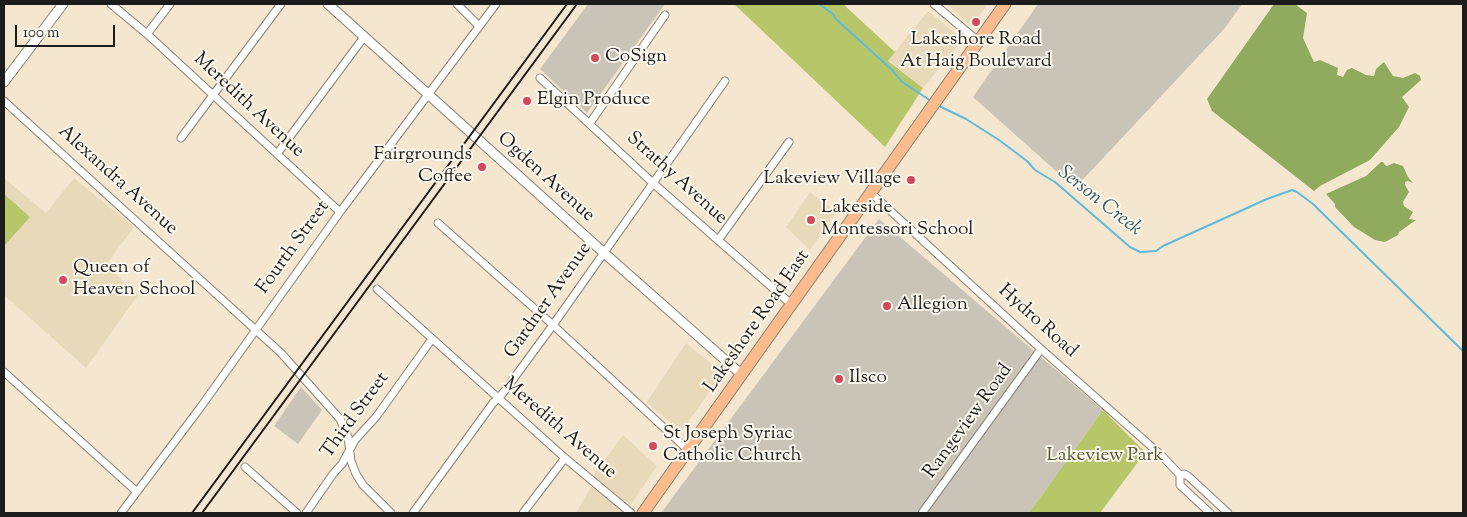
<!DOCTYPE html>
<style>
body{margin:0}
#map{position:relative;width:1467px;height:517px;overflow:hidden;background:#f5e7cf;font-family:"Sorts Mill Goudy",serif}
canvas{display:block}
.frame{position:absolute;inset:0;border:5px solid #1c1c1c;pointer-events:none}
.scale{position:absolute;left:15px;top:25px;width:100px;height:22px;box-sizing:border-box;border:2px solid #1c1c1c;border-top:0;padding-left:6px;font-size:15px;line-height:18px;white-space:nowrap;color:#1c1c1c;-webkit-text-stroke:4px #fbf7ec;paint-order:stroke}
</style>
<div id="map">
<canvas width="1467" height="517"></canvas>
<div class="frame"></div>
<div class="scale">100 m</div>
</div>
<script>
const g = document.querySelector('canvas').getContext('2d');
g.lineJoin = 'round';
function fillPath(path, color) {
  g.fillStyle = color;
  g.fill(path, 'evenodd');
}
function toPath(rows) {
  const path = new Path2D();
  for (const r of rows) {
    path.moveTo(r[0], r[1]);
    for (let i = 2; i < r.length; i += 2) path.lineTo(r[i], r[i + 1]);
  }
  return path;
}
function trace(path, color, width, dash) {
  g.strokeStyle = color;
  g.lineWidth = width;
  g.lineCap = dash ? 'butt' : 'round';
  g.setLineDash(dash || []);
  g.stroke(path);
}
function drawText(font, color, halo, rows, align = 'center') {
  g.font = font + ' "Sorts Mill Goudy",serif';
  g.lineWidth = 4;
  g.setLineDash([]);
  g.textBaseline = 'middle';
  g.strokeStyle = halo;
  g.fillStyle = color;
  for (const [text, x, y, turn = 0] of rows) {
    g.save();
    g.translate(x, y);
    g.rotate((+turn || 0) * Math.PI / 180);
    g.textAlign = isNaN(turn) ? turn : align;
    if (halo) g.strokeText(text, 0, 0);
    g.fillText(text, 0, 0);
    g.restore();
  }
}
fillPath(toPath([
 [947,4,988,4,971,26],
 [928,11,963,39,923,88,888,60],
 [4,178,46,213,74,178,134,227,106,265,138,295,86,368,4,295],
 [810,192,836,212,810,250,786,227],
 [686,343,723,373,681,432,647,402],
 [623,435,657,466,625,513,576,513,591,487,595,473]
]), '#e8d9ba');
fillPath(toPath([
 [588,4,665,4,587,113,540,69],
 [1038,4,1242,4,1224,29,1075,188,973,97],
 [879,219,1103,410,1029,513,661,513],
 [301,387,322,410,298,444,274,426]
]), '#c9c3b8');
fillPath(toPath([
 [734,4,843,4,895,52,888,61,923,88,885,147],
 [4,194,30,217,4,246],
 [1103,410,1145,452,1138,462,1100,513,1029,513]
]), '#b6c669');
fillPath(toPath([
 [1274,4,1295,4,1307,13,1303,38,1314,62,1320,60,1338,68,1337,75,1343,77,1347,70,1352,68,1366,75,1374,76,1376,69,1384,62,1393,76,1403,78,1415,73,1420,76,1421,80,1402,97,1409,107,1399,127,1370,160,1320,186,1314,191,1212,111,1207,99],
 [1381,162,1383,162,1385,165,1387,166,1394,163,1403,166,1408,177,1413,183,1408,181,1405,182,1405,185,1409,192,1403,202,1404,206,1413,212,1409,219,1416,220,1399,232,1398,235,1385,242,1375,240,1354,227,1335,207,1335,204,1326,194,1366,176]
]), '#90ab5d');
trace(toPath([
 [819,4,833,14,836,19,893,71,901,81,931,101],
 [937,105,966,119,999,140,1027,161,1035,170,1055,182,1130,247,1140,252,1156,251,1163,246,1267,199,1292,190,1297,192,1313,204,1463,351]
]), '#5ebbdc', 2);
const minor = toPath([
 [111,4,147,34,340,212],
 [457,4,479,26],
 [934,4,979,42],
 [147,34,170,4],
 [540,78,654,184,791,304],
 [4,101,281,353,340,419,348,437,351,461,356,474,363,485,391,513],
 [590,123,665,15],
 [181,138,281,4],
 [277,154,364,37],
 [871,193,1041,349,1161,455,1180,475],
 [438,223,553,325,688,450],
 [719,239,789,142],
 [377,289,565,458,631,513],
 [4,372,137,492],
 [245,467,297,513],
 [1180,475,1184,474,1188,476,1228,513],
 [1180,475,1180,485,1210,513],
 [121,513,200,408,340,212,496,4],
 [306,513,333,474,342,464,355,440,376,417,432,339],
 [413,513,493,403,503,393,553,325,725,81],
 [523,513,565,458],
 [922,513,1041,349]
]);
const tertiary = toPath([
 [328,4,603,252,741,374],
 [4,82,63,4]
]);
const primary = toPath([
 [643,513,1005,4]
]);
trace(minor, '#888276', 9);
trace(tertiary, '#888276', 11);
trace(primary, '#888276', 13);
trace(minor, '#fff', 7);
trace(tertiary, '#fff', 9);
trace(primary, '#fbbb8d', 11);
trace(toPath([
 [192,513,567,4],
 [202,513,577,4]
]), '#1c1c1c', 2);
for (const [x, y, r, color] of [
 [976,22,5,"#d1495b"],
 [595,58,5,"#d1495b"],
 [527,101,5,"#d1495b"],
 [482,167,5,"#d1495b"],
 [911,180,5,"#d1495b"],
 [811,220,5,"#d1495b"],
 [63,280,5,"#d1495b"],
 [887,306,5,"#d1495b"],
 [839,379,5,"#d1495b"],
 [653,446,5,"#d1495b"]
]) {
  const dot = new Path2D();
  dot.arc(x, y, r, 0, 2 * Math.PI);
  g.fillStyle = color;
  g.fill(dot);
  trace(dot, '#fbf7ec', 2);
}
drawText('19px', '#1c1c1c', '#fbf7ec', [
 ["Lakeshore Road",976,41,"center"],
 ["At Haig Boulevard",976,63,"center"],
 ["CoSign",605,58],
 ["Elgin Produce",537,101],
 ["Fairgrounds",472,156,"right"],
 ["Coffee",472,178,"right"],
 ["Lakeview Village",901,180,"right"],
 ["Lakeside",821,209],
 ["Montessori School",821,231],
 ["Queen of",73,269],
 ["Heaven School",73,291],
 ["Allegion",897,306],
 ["Ilsco",849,379],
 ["St Joseph Syriac",663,435],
 ["Catholic Church",663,457]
], 'left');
drawText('19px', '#1c1c1c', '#fbf7ec', [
 ["Meredith Avenue",248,106,43],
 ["Ogden Avenue",545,178,42],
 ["Strathy Avenue",676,179,42],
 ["Alexandra Avenue",117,181,42],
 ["Fourth Street",294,248,-54],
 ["Gardner Avenue",549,301,-55],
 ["Lakeshore Road East",758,322,-55],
 ["Hydro Road",1037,322,42],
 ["Third Street",356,416,-54],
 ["Rangeview Road",969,422,-54],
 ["Meredith Avenue",559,429,41]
]);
drawText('19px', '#525837', '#fbf7ec', [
 ["Lakeview Park",1105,457]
]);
drawText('italic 20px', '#365c69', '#fbf7ec', [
 ["Serson Creek",1099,202,38]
]);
</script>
